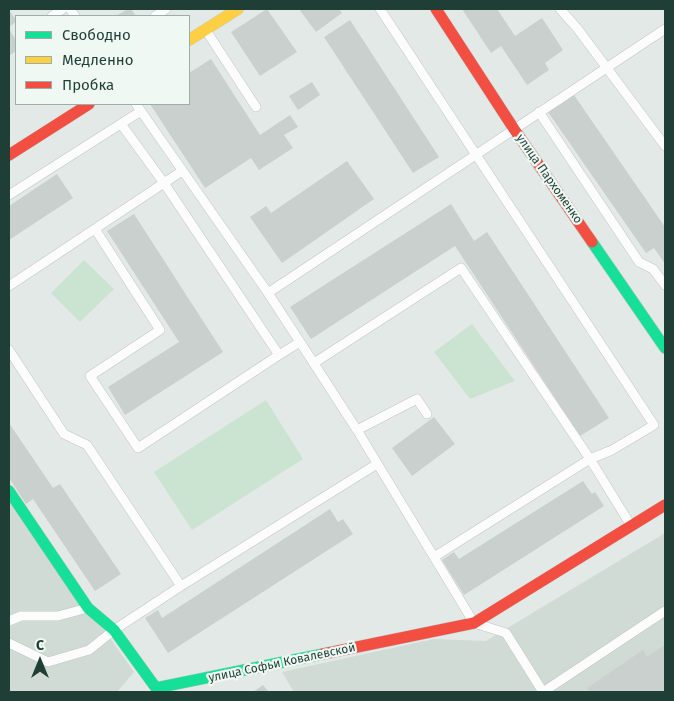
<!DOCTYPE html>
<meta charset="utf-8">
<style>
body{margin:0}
#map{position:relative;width:674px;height:701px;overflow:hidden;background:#e3e9e6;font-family:"Fira Sans",sans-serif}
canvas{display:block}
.frame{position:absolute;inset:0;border:10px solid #1f3e35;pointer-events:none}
.legend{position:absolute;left:15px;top:15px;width:175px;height:90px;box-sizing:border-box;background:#f0f8f4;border:1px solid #9caea8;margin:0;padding:6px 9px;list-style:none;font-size:15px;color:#1f3e35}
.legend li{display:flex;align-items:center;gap:10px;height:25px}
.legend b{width:25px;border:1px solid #9caea8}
.north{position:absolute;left:15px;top:636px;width:50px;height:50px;-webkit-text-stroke:4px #f0f8f4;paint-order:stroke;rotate:0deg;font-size:14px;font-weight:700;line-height:20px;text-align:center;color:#1f3e35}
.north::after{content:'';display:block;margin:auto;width:18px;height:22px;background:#1f3e35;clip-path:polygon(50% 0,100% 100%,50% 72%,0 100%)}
</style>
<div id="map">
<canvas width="674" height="701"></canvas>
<div class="frame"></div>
<ul class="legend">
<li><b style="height:6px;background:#16e098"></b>Свободно</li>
<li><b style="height:6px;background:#ffcf43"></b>Медленно</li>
<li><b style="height:6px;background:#f24e42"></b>Пробка</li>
</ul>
<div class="north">С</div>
</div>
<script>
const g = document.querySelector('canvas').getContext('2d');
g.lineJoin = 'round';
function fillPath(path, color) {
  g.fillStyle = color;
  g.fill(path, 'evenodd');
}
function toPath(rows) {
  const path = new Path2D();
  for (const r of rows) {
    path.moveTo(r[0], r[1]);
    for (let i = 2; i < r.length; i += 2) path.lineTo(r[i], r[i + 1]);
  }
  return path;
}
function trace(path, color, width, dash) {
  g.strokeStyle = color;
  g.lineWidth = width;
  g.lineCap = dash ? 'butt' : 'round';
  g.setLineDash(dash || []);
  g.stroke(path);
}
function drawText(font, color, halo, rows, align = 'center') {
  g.font = font + ' "Fira Sans",sans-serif';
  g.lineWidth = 4.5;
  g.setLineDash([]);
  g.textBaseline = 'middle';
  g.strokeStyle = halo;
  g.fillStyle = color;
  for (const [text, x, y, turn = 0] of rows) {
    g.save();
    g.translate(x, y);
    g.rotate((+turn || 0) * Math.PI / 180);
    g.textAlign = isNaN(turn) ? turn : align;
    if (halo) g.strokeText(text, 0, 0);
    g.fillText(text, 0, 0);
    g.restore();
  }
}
fillPath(toPath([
 [9,495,134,672,117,692,9,692],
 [665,533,665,692,294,692,282,672,434,639,486,641]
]), '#d0dbd6');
fillPath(toPath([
 [84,260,114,289,80,322,51,293],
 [472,324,515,381,470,399,434,352],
 [266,400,303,459,192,530,154,472]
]), '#cbe4d2');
fillPath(toPath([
 [128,9,131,9,136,16,116,16],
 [267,9,297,52,260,76,231,32],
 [299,9,339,9,342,13,316,32],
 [462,9,497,9,515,36,542,18,563,50,545,63,549,70,527,85,501,46,491,53],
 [9,10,16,20,16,22,9,27],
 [350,20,439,157,413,173,324,37],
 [9,29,16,40,16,51,9,56],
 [211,59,260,135,290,115,298,127,284,135,293,148,259,170,251,158,205,188,150,104,189,104,189,73],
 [312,82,320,95,298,110,289,96],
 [574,95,665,227,665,264,654,248,646,253,548,112],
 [347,161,374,199,282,263,250,217,266,206,271,213],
 [57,174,73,198,9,240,9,206],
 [451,204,474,241,487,232,609,418,580,436,455,246,311,339,290,307],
 [134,214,223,352,125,415,108,387,179,342,107,231],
 [434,417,455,444,412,476,392,448],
 [9,423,53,488,60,484,121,574,95,591,33,499,26,504,9,478],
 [583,481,592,494,595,492,604,506,464,595,442,560,454,552,459,559],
 [330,509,338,522,343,519,353,534,168,653,145,618,158,610,162,618],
 [665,645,665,692,590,692,587,688,643,650,647,657],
 [263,685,269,692,253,692]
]), '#cad0cd');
const lane = toPath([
 [70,9,75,16],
 [560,9,577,28,665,146],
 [52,16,63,9],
 [155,16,166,9],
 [207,32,256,107],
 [136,104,268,293,300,342,357,430,474,623,506,633,543,692],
 [539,112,639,262,653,269,665,285],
 [121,124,164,183,279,355],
 [9,195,141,111],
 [95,229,160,330,90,376,138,448,279,355,300,342],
 [9,286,182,171],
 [268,293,665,29],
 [9,350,64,434,87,445,181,586],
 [314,363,461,268,590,459,612,450,654,425,380,9],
 [357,430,417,399,427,414],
 [434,557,590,459,630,524],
 [9,621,21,616,58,616,84,609],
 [9,643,48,662,89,650,114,630,181,586,377,464],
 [543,692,665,611]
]);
const fast = toPath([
 [592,242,665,348],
 [9,491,88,608,114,630,156,688,323,654]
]);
const slow = toPath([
 [189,40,238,9]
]);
const jam = toPath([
 [436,9,514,129,592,242],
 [9,155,89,104],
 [323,654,474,623,665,505]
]);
trace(lane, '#c0c6c3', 10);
trace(fast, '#bec7c3', 12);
trace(slow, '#bec7c3', 12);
trace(jam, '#bec7c3', 12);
trace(lane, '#fbfcfb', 9);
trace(fast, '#16e098', 11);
trace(slow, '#ffcf43', 11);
trace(jam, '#f24e42', 11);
drawText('12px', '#1f3e35', '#f0f8f4', [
 ["улица Пархоменко",549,179,55],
 ["улица Софьи Ковалевской",282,663,-12]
]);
</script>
